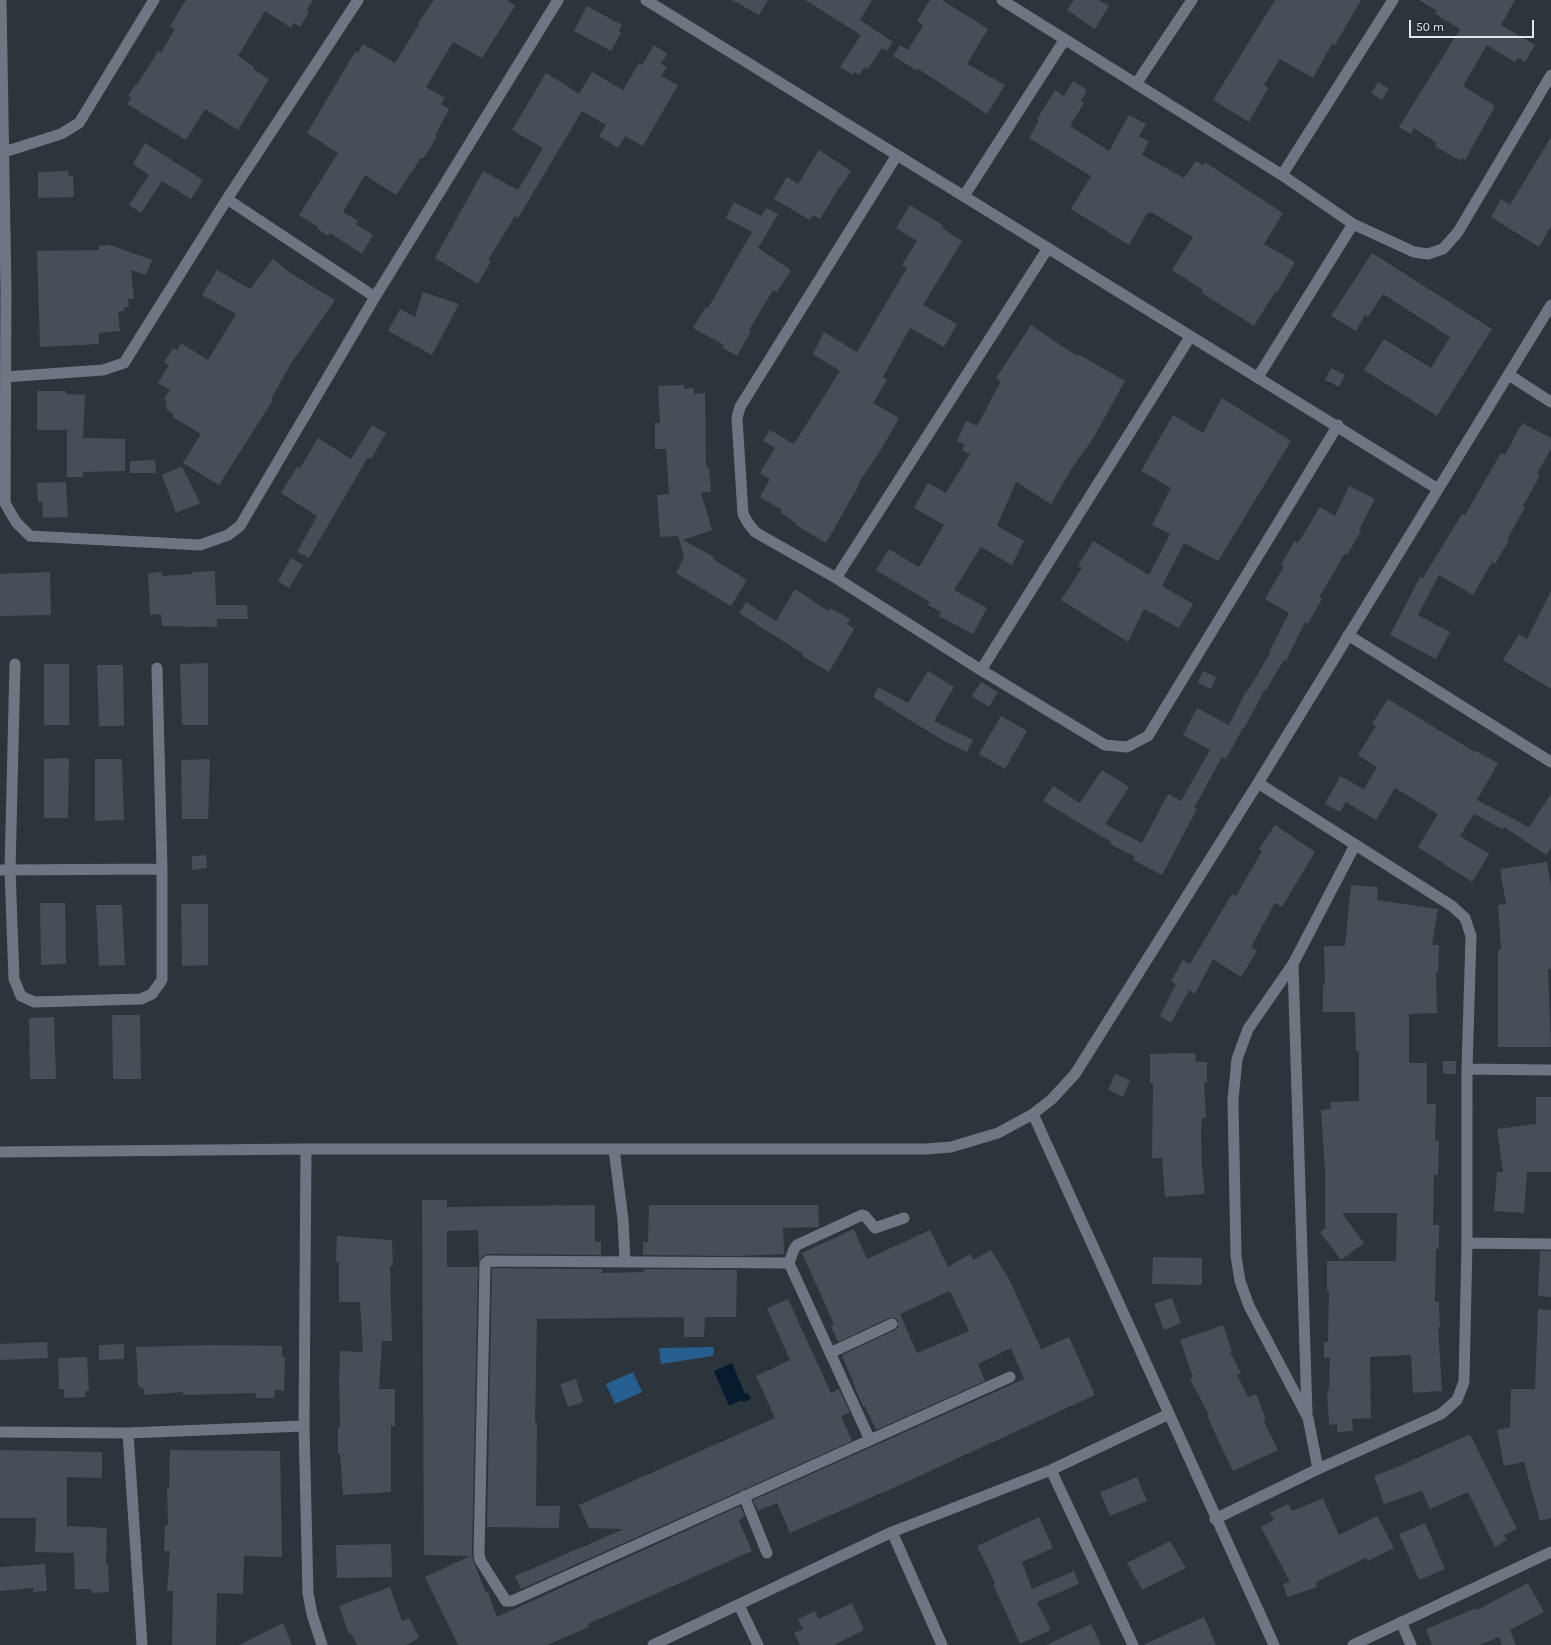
<!DOCTYPE html>
<style>
body{margin:0}
#map{position:relative;width:1551px;height:1645px;overflow:hidden;background:#2c343c;font-family:Karla,sans-serif}
canvas{display:block}
.scale{position:absolute;left:1409px;top:20px;width:125px;height:18px;box-sizing:border-box;border:2px solid #e2e7ec;border-top:0;padding-left:5px;font-size:12px;line-height:14px;white-space:nowrap;color:#e2e7ec;-webkit-text-stroke:3px #222a32;paint-order:stroke}
</style>
<div id="map">
<canvas width="1551" height="1645"></canvas>
<div class="scale">50 m</div>
</div>
<script>
const g = document.querySelector('canvas').getContext('2d');
g.lineJoin = 'round';
function fillPath(path, color) {
  g.fillStyle = color;
  g.fill(path, 'evenodd');
}
function toPath(rows) {
  const path = new Path2D();
  for (const r of rows) {
    path.moveTo(r[0], r[1]);
    for (let i = 2; i < r.length; i += 2) path.lineTo(r[i], r[i + 1]);
  }
  return path;
}
function trace(path, color, width, dash) {
  g.strokeStyle = color;
  g.lineWidth = width;
  g.lineCap = dash ? 'butt' : 'round';
  g.setLineDash(dash || []);
  g.stroke(path);
}
fillPath(toPath([
 [714,1347,713,1356,661,1364,659,1348],
 [633,1372,642,1392,615,1404,606,1384]
]), '#275e90');
fillPath(toPath([
 [732,1363,745,1394,748,1393,751,1399,743,1402,742,1400,729,1406,714,1371]
]), '#061b2e');
fillPath(toPath([
 [186,0,313,0,307,10,309,12,300,27,294,23,291,28,265,11,238,56,254,67,253,69,269,79,238,130,205,109,186,140,127,104,131,98,128,96,136,84,137,85,158,51,161,53,175,29,170,26],
 [434,0,507,0,515,6,482,58,453,42,426,87,445,98,441,104,449,109,435,136,437,137,423,159,421,158,396,195,365,175,343,212,358,221,356,224,373,235,362,254,330,233,328,236,318,229,318,227,299,215,338,153,307,133,355,52,358,53,363,44,395,63,419,24,418,23],
 [732,0,768,0,759,15],
 [805,0,872,0,860,20,893,42,887,51,882,48,868,69,865,67,859,75,855,72,853,75,840,67,861,35],
 [930,0,942,0,988,29,967,64,1005,85,987,114,917,68,916,70,893,56,900,45,908,50,923,26,917,21],
 [1074,0,1099,0,1109,6,1095,29,1067,10],
 [1275,0,1361,0,1335,45,1332,44,1313,78,1280,59,1264,85,1268,88,1249,122,1213,100],
 [1419,0,1515,0,1501,25,1535,45,1525,62,1518,58,1515,62,1487,45,1463,86,1495,106,1465,160,1462,158,1460,161,1435,146,1437,143,1414,128,1411,134,1399,127,1460,29,1435,14,1437,11],
 [587,6,622,25,619,31,621,33,611,51,574,31],
 [654,45,667,54,661,64,667,67,661,76,678,85,643,146,625,136,618,148,599,136,606,125,582,111,518,218,515,216,488,260,491,261,478,284,435,258,483,171,518,190,543,148,512,130,546,73,579,94,592,72,623,90,639,63,642,65],
 [1073,81,1087,90,1081,101,1084,103,1070,126,1109,151,1129,115,1146,124,1139,136,1149,141,1142,155,1184,178,1196,161,1203,165,1205,162,1283,213,1264,244,1295,262,1277,293,1275,292,1254,326,1202,293,1203,290,1172,270,1193,237,1151,212,1150,214,1148,212,1129,245,1071,209,1091,176,1029,138,1039,120,1037,119,1055,90,1064,96],
 [1378,82,1389,89,1382,100,1371,93],
 [1551,137,1551,226,1539,247,1491,217,1501,199,1510,205],
 [145,143,203,180,191,199,162,181,141,213,129,205,149,175,133,164],
 [819,150,851,171,841,186,840,186,820,219,813,215,810,220,774,199,787,177,798,184],
 [68,171,69,176,73,176,74,197,38,198,38,172],
 [734,202,761,216,766,208,778,214,758,248,791,270,777,292,773,290,749,330,751,331,737,356,723,348,724,345,693,328,706,307,708,308,752,232,726,218],
 [910,205,944,226,942,228,962,241,923,305,957,324,944,347,910,328,883,377,887,380,873,403,899,418,879,453,858,484,859,485,826,543,796,525,797,524,780,512,782,510,760,497,770,479,760,473,775,448,763,441,770,430,794,444,840,371,813,354,824,332,857,352,907,268,902,265,917,241,896,228],
 [110,245,152,260,146,275,131,270,134,299,128,299,129,307,123,308,124,311,118,312,120,331,99,333,99,344,40,347,37,251,99,250,98,246],
 [1372,253,1492,329,1437,416,1364,370,1384,339,1431,368,1450,337,1383,294,1368,317,1365,315,1356,331,1331,316],
 [273,259,292,274,335,300,290,365,271,399,273,400,219,485,183,463,201,434,173,417,174,415,167,410,165,397,170,390,158,383,169,365,164,362,173,348,177,350,181,343,208,360,236,314,202,295,217,270,250,289],
 [423,292,459,304,432,355,388,331,400,309,415,317],
 [1031,325,1077,356,1080,355,1125,381,1094,437,1072,468,1051,504,1016,482,997,526,1024,541,1012,565,981,547,954,590,987,608,973,634,939,616,941,612,928,605,930,602,876,570,889,549,919,567,944,525,914,508,928,483,946,493,970,454,962,450,965,445,957,441,966,421,977,426,1001,381,996,378],
 [1331,368,1345,375,1339,387,1325,380],
 [684,385,684,389,694,388,694,394,705,393,706,467,709,467,711,492,701,493,712,530,683,540,714,557,713,559,747,580,731,606,676,573,684,557,678,536,660,537,657,495,669,494,666,449,655,449,655,423,660,423,658,386],
 [37,391,66,391,66,394,85,395,83,438,125,439,125,471,83,472,83,477,67,477,67,430,37,430],
 [1222,398,1291,441,1218,561,1184,543,1162,586,1193,604,1179,628,1144,609,1128,642,1061,600,1082,568,1078,566,1093,541,1149,575,1170,534,1152,525,1171,488,1141,471,1173,415,1203,433],
 [1522,423,1551,438,1551,449,1537,474,1540,476,1523,506,1525,507,1507,540,1509,540,1495,564,1492,562,1473,595,1439,575,1418,615,1450,632,1436,659,1390,635,1420,577,1423,578,1462,514,1465,515,1501,453,1505,455],
 [372,425,386,433,371,459,368,457,309,558,297,552,317,516,281,493,297,467,300,468,318,438,351,459],
 [155,460,156,473,130,473,130,461],
 [182,466,200,503,176,513,162,475],
 [66,482,68,517,43,518,42,502,38,502,37,483],
 [1349,486,1375,499,1359,530,1361,531,1347,555,1345,553,1319,598,1322,599,1308,624,1305,622,1286,661,1284,660,1266,690,1265,689,1244,729,1243,728,1226,759,1222,757,1194,808,1197,809,1162,875,1133,860,1135,857,1110,844,1111,842,1043,801,1053,786,1080,803,1102,770,1129,787,1105,824,1142,843,1168,794,1181,801,1210,750,1183,735,1197,708,1229,725,1246,691,1247,692,1270,653,1269,652,1289,613,1265,599,1284,566,1281,564,1295,541,1298,543,1320,507,1335,516],
 [291,558,303,565,289,588,278,581],
 [215,571,216,605,247,605,248,619,217,619,217,627,162,626,161,614,150,615,148,573,161,572,163,576,192,574,192,572],
 [50,572,51,615,0,616,0,574],
 [795,589,828,611,830,608,850,619,847,624,854,629,829,672,802,656,803,654,739,613,746,602,776,621],
 [1551,591,1551,689,1503,660,1519,634,1527,639],
 [208,663,208,725,182,725,180,664],
 [44,664,69,664,69,725,44,725],
 [97,665,123,665,124,726,99,726],
 [928,671,954,687,934,721,973,740,967,752,944,741,873,697,878,687,908,703],
 [1203,671,1216,677,1211,689,1198,683],
 [981,682,998,692,989,707,972,696],
 [1388,699,1475,752,1476,751,1498,763,1477,800,1529,827,1551,794,1551,848,1546,855,1504,827,1502,829,1474,814,1460,836,1489,854,1472,882,1418,847,1438,814,1395,788,1376,820,1346,802,1340,812,1325,804,1340,776,1364,789,1377,767,1358,755,1376,726,1372,724],
 [1001,716,1027,731,1005,769,979,754],
 [69,758,68,818,44,818,44,759],
 [95,759,122,759,124,820,95,821],
 [210,759,208,819,182,819,181,760],
 [1275,825,1315,852,1282,907,1275,903,1251,947,1257,951,1241,977,1213,959,1195,994,1189,990,1171,1023,1160,1016,1176,984,1171,981,1183,960,1190,964,1232,894,1236,896,1262,851,1259,849],
 [206,855,207,868,192,870,192,856],
 [1547,862,1551,887,1551,969,1548,969,1551,1047,1498,1047,1498,950,1501,950,1498,905,1506,904,1500,869],
 [1351,885,1378,887,1377,900,1438,909,1432,945,1439,945,1438,973,1436,972,1437,1013,1409,1014,1409,1063,1427,1063,1427,1104,1436,1104,1435,1141,1439,1141,1438,1175,1434,1175,1433,1225,1439,1225,1439,1249,1436,1249,1435,1302,1439,1302,1440,1327,1438,1327,1442,1391,1413,1393,1411,1355,1370,1357,1371,1418,1352,1419,1353,1431,1337,1432,1337,1424,1329,1425,1327,1390,1329,1390,1330,1358,1324,1358,1324,1342,1328,1342,1329,1291,1327,1291,1327,1261,1396,1261,1397,1213,1342,1213,1364,1243,1341,1260,1320,1232,1325,1229,1325,1171,1321,1110,1331,1109,1330,1102,1359,1101,1359,1051,1356,1051,1355,1012,1323,1012,1323,985,1325,985,1324,946,1345,946],
 [40,903,65,903,66,964,41,965],
 [181,904,208,904,208,965,182,966],
 [96,905,122,905,125,965,99,966],
 [112,1015,140,1015,141,1079,113,1079],
 [54,1017,56,1079,30,1079,29,1018],
 [1195,1053,1196,1062,1207,1062,1207,1082,1204,1082,1206,1118,1202,1118,1201,1132,1202,1168,1205,1194,1165,1197,1162,1158,1152,1158,1153,1083,1150,1083,1150,1054],
 [1443,1061,1456,1061,1456,1074,1443,1074],
 [1115,1074,1130,1080,1123,1097,1108,1090],
 [1536,1097,1551,1097,1551,1172,1527,1172,1524,1213,1494,1211,1497,1172,1503,1172,1497,1129,1536,1124],
 [422,1200,447,1200,447,1207,595,1205,595,1242,601,1242,601,1255,488,1254,483,1256,479,1262,478,1230,447,1231,447,1267,478,1267,472,1554,474,1563,486,1593,488,1592,497,1617,740,1506,745,1516,739,1521,752,1551,588,1624,589,1627,547,1645,458,1645,425,1577,470,1556,424,1555],
 [649,1205,818,1205,819,1227,783,1228,784,1254,737,1256,643,1255,643,1242,648,1242],
 [854,1229,867,1259,930,1230,948,1267,970,1254,973,1260,991,1250,1009,1279,1041,1349,1069,1337,1095,1395,902,1484,790,1533,777,1503,758,1511,753,1500,1024,1379,1011,1348,978,1364,985,1381,876,1430,865,1406,863,1407,842,1355,895,1330,898,1328,898,1321,896,1318,889,1318,838,1342,831,1326,834,1324,802,1253],
 [950,1291,969,1331,917,1353,900,1314],
 [337,1236,392,1240,393,1266,390,1266,392,1341,382,1341,379,1389,395,1389,395,1426,391,1426,391,1492,343,1495,340,1454,338,1454,338,1427,340,1427,339,1379,340,1351,363,1352,360,1302,339,1302,339,1262,336,1262],
 [1540,1251,1551,1251,1551,1297,1538,1296],
 [1153,1257,1202,1258,1202,1285,1152,1284],
 [492,1268,602,1269,602,1273,644,1272,644,1269,737,1270,736,1317,705,1317,704,1337,684,1337,684,1317,538,1319,537,1317,535,1422,537,1422,536,1506,560,1506,559,1528,487,1527],
 [1172,1298,1181,1323,1164,1330,1154,1304],
 [788,1299,831,1393,839,1389,850,1412,841,1416,852,1441,521,1589,515,1576,624,1529,589,1528,579,1505,775,1418,756,1376,790,1360,767,1308],
 [1538,1309,1551,1310,1551,1518,1540,1521,1524,1462,1504,1466,1497,1430,1510,1427,1511,1389,1535,1389],
 [1223,1325,1232,1351,1230,1352,1241,1373,1237,1375,1248,1397,1256,1394,1266,1419,1263,1420,1278,1450,1233,1471,1218,1440,1207,1415,1209,1415,1190,1379,1193,1377,1180,1340],
 [47,1342,48,1358,0,1360,0,1344],
 [124,1344,124,1359,99,1360,99,1345],
 [211,1345,282,1346,282,1357,285,1357,284,1391,275,1390,274,1398,256,1398,256,1393,183,1395,183,1392,144,1395,144,1389,138,1386,136,1347],
 [87,1357,89,1391,85,1391,86,1397,64,1398,64,1389,59,1389,58,1358],
 [576,1379,583,1402,568,1407,560,1384],
 [1470,1434,1517,1529,1504,1535,1507,1540,1495,1547,1468,1492,1430,1509,1422,1491,1384,1504,1374,1476,1402,1465],
 [0,1450,102,1452,102,1478,67,1477,67,1526,107,1528,106,1564,108,1564,109,1592,92,1593,91,1589,75,1589,74,1553,35,1552,36,1518,0,1518],
 [170,1450,280,1451,282,1557,244,1556,243,1594,217,1593,216,1645,172,1645,173,1591,167,1591,170,1551,164,1551,165,1525,168,1525,167,1488,169,1488],
 [1137,1477,1147,1501,1110,1516,1100,1492],
 [1323,1498,1339,1535,1377,1516,1394,1548,1368,1561,1366,1558,1316,1582,1317,1587,1287,1597,1283,1584,1290,1582,1261,1527,1274,1520,1270,1513,1288,1504,1292,1511],
 [1039,1517,1053,1548,1022,1562,1032,1589,1074,1571,1079,1584,1037,1602,1051,1630,1020,1644,993,1584,995,1583,977,1546],
 [1425,1523,1445,1569,1419,1580,1399,1534],
 [1170,1541,1186,1568,1142,1590,1127,1563],
 [391,1544,392,1577,337,1578,336,1545],
 [45,1564,47,1591,33,1592,33,1588,0,1591,0,1567],
 [1528,1583,1544,1612,1510,1630,1516,1645,1502,1645,1499,1637,1480,1645,1432,1645,1426,1629,1476,1608,1477,1610],
 [390,1587,402,1621,409,1618,419,1638,406,1645,357,1645,351,1633,349,1634,339,1606],
 [852,1603,864,1630,834,1645,800,1645,794,1633,803,1629,798,1619,815,1611,819,1619],
 [1204,1617,1216,1645,1143,1645],
 [283,1623,292,1645,239,1645],
 [1091,1624,1101,1645,1046,1645]
]), '#464e57');
trace(toPath([
 [1,0,6,291,5,503,16,522,30,536,200,545,228,535,240,526,375,297,558,0],
 [646,0,1438,489],
 [1002,0,1282,175,1353,224,1414,252,1428,254,1443,249,1458,232,1551,75],
 [1136,84,1192,0],
 [4,152,61,134,79,123,154,0],
 [897,155,740,407,737,418,743,514,748,523,755,532,836,578,981,670,1105,745,1127,747,1148,736,1338,425],
 [1282,175,1393,0],
 [964,196,1065,39],
 [227,199,375,297],
 [1509,375,1551,402],
 [5,377,103,370,124,363,227,199,358,0],
 [1258,377,1353,224],
 [836,578,1048,248],
 [1348,635,1551,762],
 [15,664,10,870,14,979,21,996,34,1002,141,999,152,994,162,980,162,869,157,668],
 [981,670,1190,337],
 [0,870,162,869],
 [1293,964,1307,1414],
 [1467,1069,1551,1070],
 [1033,1114,1274,1645],
 [306,1149,304,1426,308,1593,312,1614,322,1645],
 [614,1149,623,1220,625,1261],
 [0,1152,306,1149,926,1149,951,1147,998,1133,1033,1114,1052,1099,1075,1074,1258,783,1551,305],
 [1467,1243,1551,1244],
 [488,1261,789,1263,870,1440,512,1601,506,1601,480,1560,479,1554,485,1264,488,1261],
 [789,1263,794,1249,797,1245,862,1215,865,1216,875,1228,904,1218],
 [830,1353,892,1324],
 [0,1432,128,1433,304,1426],
 [128,1433,142,1645],
 [870,1440,1010,1377],
 [1318,1469,1308,1418,1249,1306,1240,1281,1236,1256,1233,1100,1237,1059,1248,1029,1293,964,1355,845],
 [1051,1470,1133,1645],
 [744,1496,767,1553],
 [1215,1519,1318,1469,1441,1414,1457,1400,1464,1382,1467,1243,1467,1069,1471,936,1465,918,1452,906,1258,783],
 [892,1532,942,1645],
 [739,1605,758,1645],
 [1401,1622,1411,1645],
 [653,1645,892,1532,1051,1470,1169,1414],
 [1353,1645,1551,1552]
]), '#6e7781', 11);
</script>
